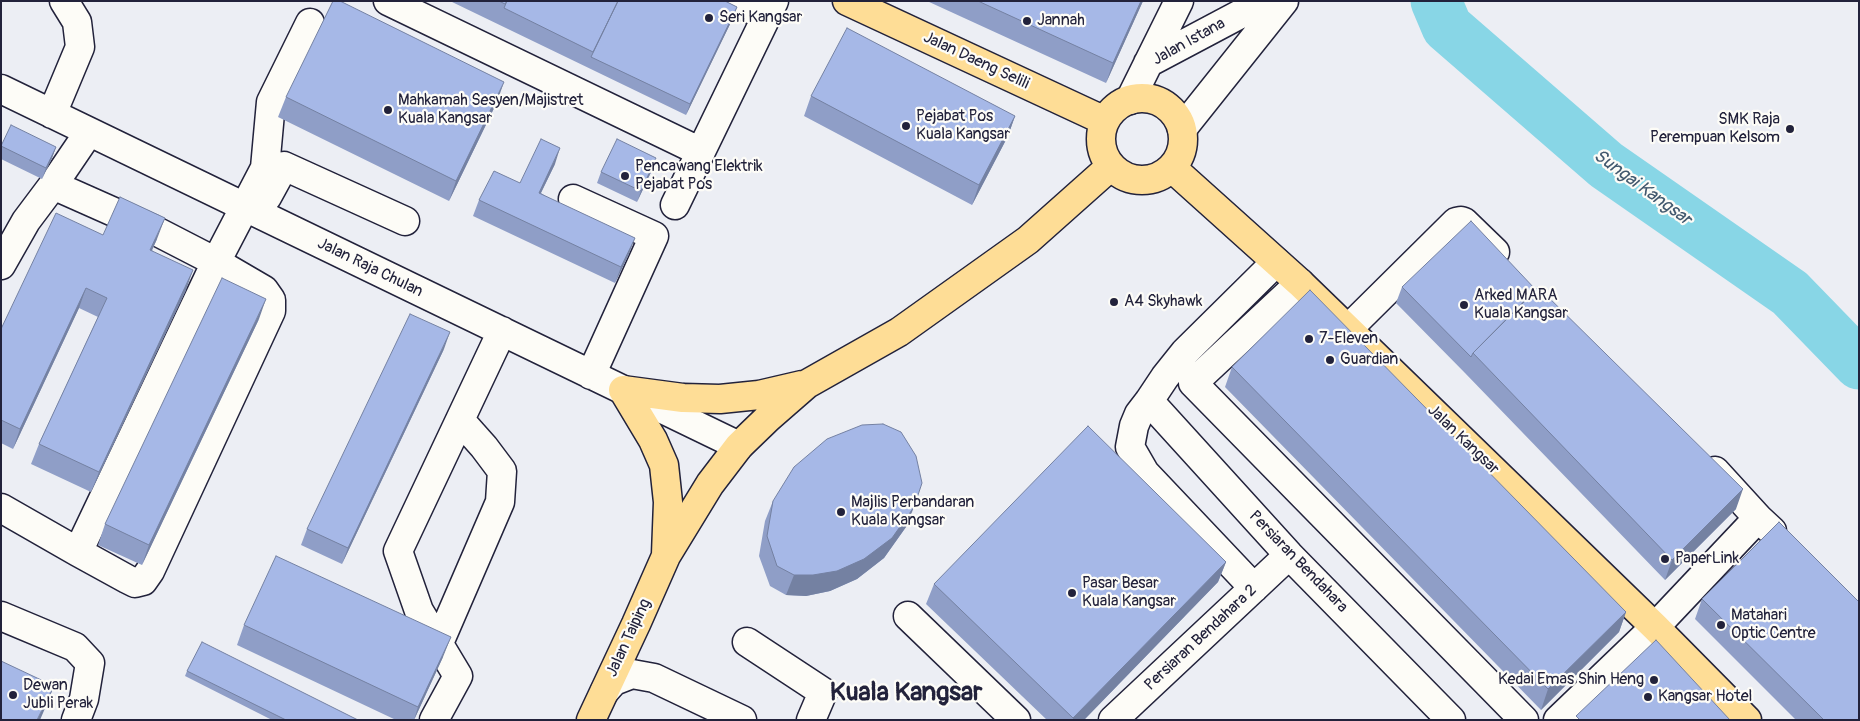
<!DOCTYPE html>
<style>
body{margin:0}
#map{position:relative;width:1860px;height:721px;overflow:hidden;background:#eceef4;font-family:Pangolin,sans-serif}
canvas{display:block}
.frame{position:absolute;inset:0;border:2px solid #22223b;pointer-events:none}
</style>
<div id="map">
<canvas width="1860" height="721"></canvas>
<div class="frame"></div>
</div>
<script>
const g = document.querySelector('canvas').getContext('2d');
g.lineJoin = 'round';
function toPath(rows) {
  const path = new Path2D();
  for (const r of rows) {
    if (r.length === 3) {
      path.moveTo(r[0] + r[2], r[1]);
      path.arc(r[0], r[1], r[2], 0, 2 * Math.PI);
      continue;
    }
    path.moveTo(r[0], r[1]);
    for (let i = 2; i < r.length; i += 2) path.lineTo(r[i], r[i + 1]);
  }
  return path;
}
function trace(path, color, width, dash) {
  g.strokeStyle = color;
  g.lineWidth = width;
  g.lineCap = dash ? 'butt' : 'round';
  g.setLineDash(dash || []);
  g.stroke(path);
}
function fillPath(path, color) {
  g.fillStyle = color;
  g.fill(path, 'evenodd');
}
function drawText(font, color, halo, rows, align = 'center') {
  g.font = font + ' Pangolin,sans-serif';
  g.lineWidth = 4.5;
  g.setLineDash([]);
  g.textBaseline = 'middle';
  g.strokeStyle = halo;
  g.fillStyle = color;
  for (const [text, x, y, turn = 0] of rows) {
    g.save();
    g.translate(x, y);
    g.rotate((+turn || 0) * Math.PI / 180);
    g.textAlign = isNaN(turn) ? turn : align;
    if (halo) g.strokeText(text, 0, 0);
    g.fillText(text, 0, 0);
    g.restore();
  }
}
trace(toPath([
 [1436,1,1447,27,1606,165,1790,293,1859,364]
]), '#88d6e6', 51);
const minor = toPath([
 [388,1,701,152],
 [734,1,767,17],
 [1148,63,1265,1],
 [1,89,739,446],
 [1130,100,1179,1],
 [52,114,80,47,77,22,64,1],
 [1182,129,1284,1],
 [89,132,53,185,152,229,216,262,265,168,271,102,310,23],
 [267,197,284,166,405,221],
 [573,199,654,236,591,375],
 [675,205,774,1],
 [1,265,26,221,53,185],
 [1300,283,1193,383,1524,720],
 [1348,329,1456,222,1461,221,1464,222,1495,252],
 [1149,401,1289,555,1451,720],
 [1715,471,1758,518],
 [1,508,78,552,127,579,135,583,143,581,150,571,271,311,271,300,264,290,216,262,78,552],
 [1254,588,1145,473,1130,447,1134,426,1139,414,1149,401,1165,377,1185,352,1276,262],
 [1,616,75,647,90,663,84,699,76,720],
 [908,616,1016,720],
 [747,642,823,692,811,720],
 [439,643,500,502,502,471,484,447,460,420],
 [605,691,614,681,632,674,654,678,742,720],
 [434,720,458,676,419,611,398,551,502,331],
 [1113,720,1289,555],
 [1558,720,1655,627,1758,518,1772,531]
]);
const major = toPath([
 [1172,168,1300,283,1655,627,1747,720]
]);
const highway = toPath([
 [847,1,1105,121],
 [1142,139,41],
 [623,390,683,398,720,399,759,395,802,385],
 [623,390,653,440,664,465,668,502,666,554],
 [591,720,636,624,666,556,710,484,739,446,768,418,807,384,899,332,1028,240,1110,167]
]);
trace(minor, '#22223b', 31);
trace(major, '#22223b', 31);
trace(highway, '#22223b', 31);
trace(minor, '#fdfcf7', 28);
trace(major, '#fedd96', 28);
trace(highway, '#fedd96', 28);
fillPath(toPath([
 [450,1,725,1,737,7,733,18,686,115],
 [927,1,1143,1,1106,83],
 [811,96,1015,116,1008,136,972,205,804,116],
 [286,97,497,102,449,201,278,117],
 [1,145,56,147,52,158,42,179,1,159],
 [555,164,541,193,629,254,615,283,473,216,479,200,520,183],
 [652,170,637,202,597,183,601,172],
 [103,235,157,239,152,250,186,290,91,492,31,464,39,444,98,317,79,308,13,449,1,443,1,329],
 [1402,287,1736,509,1665,580,1465,373,1396,303],
 [259,319,142,565,98,545,105,524],
 [444,349,342,564,301,545,307,529],
 [1232,367,1626,612,1619,632,1541,710,1225,387],
 [773,501,906,527,884,558,857,579,830,591,806,596,786,595,770,586,759,556,765,521],
 [1226,562,1218,582,1084,720,1047,720,926,604,934,584],
 [1702,599,1859,720,1796,720,1695,619],
 [244,625,443,657,414,720,396,720,237,645],
 [187,671,358,720,272,720,185,676]
]), '#8f9ec7');
fillPath(toPath([
 [1141,1,1143,1,1106,83,1113,63],
 [737,7,733,18,686,115,690,104],
 [504,82,497,102,449,201,456,181],
 [1015,116,1008,136,972,205,979,185],
 [56,147,52,158,42,179,46,168],
 [560,148,555,164,533,209,539,193],
 [656,158,652,170,637,202,641,191],
 [165,218,157,239,143,270,150,250],
 [635,238,629,254,615,283,621,267],
 [193,270,186,290,91,492,99,472],
 [86,288,79,308,13,449,20,429],
 [266,299,259,319,142,565,149,545],
 [450,332,444,349,342,564,348,548],
 [1743,489,1736,509,1665,580,1672,560],
 [914,507,906,527,884,558,857,579,830,591,806,596,786,595,794,575],
 [1226,562,1218,582,1084,720,1073,720,1073,718],
 [1626,612,1619,632,1541,710,1548,689],
 [451,637,443,657,414,720,418,707],
 [54,686,46,706,40,720,37,720]
]), '#7481a2');
const building = toPath([
 [333,1,340,1,504,82,456,181,286,97,333,1],
 [499,1,507,1,505,4,499,1],
 [507,1,618,1,593,52,504,8,507,1],
 [618,1,725,1,737,7,690,104,591,57,618,1],
 [978,1,1141,1,1113,63,978,1],
 [847,28,1015,116,979,185,811,96,847,28],
 [11,125,56,147,46,168,1,146,11,125],
 [541,139,560,148,539,193,635,238,621,267,479,200,494,171,520,183,541,139],
 [617,139,656,158,641,191,601,172,617,139],
 [120,197,165,218,150,250,193,270,99,472,39,444,107,298,86,288,20,429,1,420,1,329,56,213,103,235,120,197],
 [1471,221,1536,290,1473,353,1471,357,1402,287,1471,221],
 [222,278,266,299,149,545,105,524,222,278],
 [1538,287,1743,489,1672,560,1473,353,1538,287],
 [1310,290,1626,612,1548,689,1232,367,1310,290],
 [410,314,450,332,348,548,307,529,410,314],
 [883,424,901,432,916,456,922,483,914,507,892,538,864,559,837,571,813,575,794,575,777,566,767,536,773,501,794,467,827,439,862,425,883,424],
 [1088,426,1226,562,1073,718,934,584,1088,426],
 [1779,522,1859,602,1859,720,1824,720,1702,599,1779,522],
 [276,556,451,637,418,707,244,625,276,556],
 [1656,640,1730,720,1580,720,1576,716,1656,640],
 [202,642,358,720,286,720,187,671,202,642],
 [1,661,54,686,37,720,1,720,1,661]
]);
fillPath(building, '#a6b8e7');
trace(building, '#7481a2', 1);
for (const [x, y, r, color] of [
 [709,18,5,"#22223b"],
 [1027,21,5,"#22223b"],
 [388,110,5,"#22223b"],
 [906,126,5,"#22223b"],
 [1790,129,5,"#22223b"],
 [625,176,5,"#22223b"],
 [1114,302,5,"#22223b"],
 [1464,305,5,"#22223b"],
 [1309,339,5,"#22223b"],
 [1330,360,5,"#22223b"],
 [841,512,5,"#22223b"],
 [1665,559,5,"#22223b"],
 [1072,593,5,"#22223b"],
 [1721,625,5,"#22223b"],
 [1654,680,5,"#22223b"],
 [13,695,5,"#22223b"],
 [1648,697,5,"#22223b"]
]) {
  const dot = new Path2D();
  dot.arc(x, y, r, 0, 2 * Math.PI);
  g.fillStyle = color;
  g.fill(dot);
  trace(dot, '#fdfcf7', 2);
}
drawText('16px', '#22223b', '#fdfcf7', [
 ["Seri Kangsar",719,18],
 ["Jannah",1037,21],
 ["Mahkamah Sesyen/Majistret",398,101],
 ["Kuala Kangsar",398,119],
 ["Pejabat Pos",916,117],
 ["Kuala Kangsar",916,135],
 ["SMK Raja",1780,120,"right"],
 ["Perempuan Kelsom",1780,138,"right"],
 ["Pencawang Elektrik",635,167],
 ["Pejabat Pos",635,185],
 ["Arked MARA",1474,296],
 ["Kuala Kangsar",1474,314],
 ["A4 Skyhawk",1124,302],
 ["7-Eleven",1319,339],
 ["Guardian",1340,360],
 ["Majlis Perbandaran",851,503],
 ["Kuala Kangsar",851,521],
 ["PaperLink",1675,559],
 ["Pasar Besar",1082,584],
 ["Kuala Kangsar",1082,602],
 ["Matahari",1731,616],
 ["Optic Centre",1731,634],
 ["Kedai Emas Shin Heng",1644,680,"right"],
 ["Dewan",23,686],
 ["Jubli Perak",23,704],
 ["Kangsar Hotel",1658,697]
], 'left');
drawText('16px', '#22223b', '#fdfcf7', [
 ["Jalan Istana",1189,42,-29],
 ["Jalan Daeng Selili",976,61,25],
 ["Jalan Raja Chulan",370,268,26],
 ["Jalan Kangsar",1463,440,44],
 ["Persiaran Bendahara",1298,562,46],
 ["Jalan Taiping",629,638,-65],
 ["Persiaran Bendahara 2",1201,638,-43]
]);
drawText('italic 18px', '#41586e', '#fdfcf7', [
 ["Sungai Kangsar",1642,188,36]
]);
drawText('bold 26px', '#22223b', '#fdfcf7', [
 ["Kuala Kangsar",906,693]
]);
</script>
